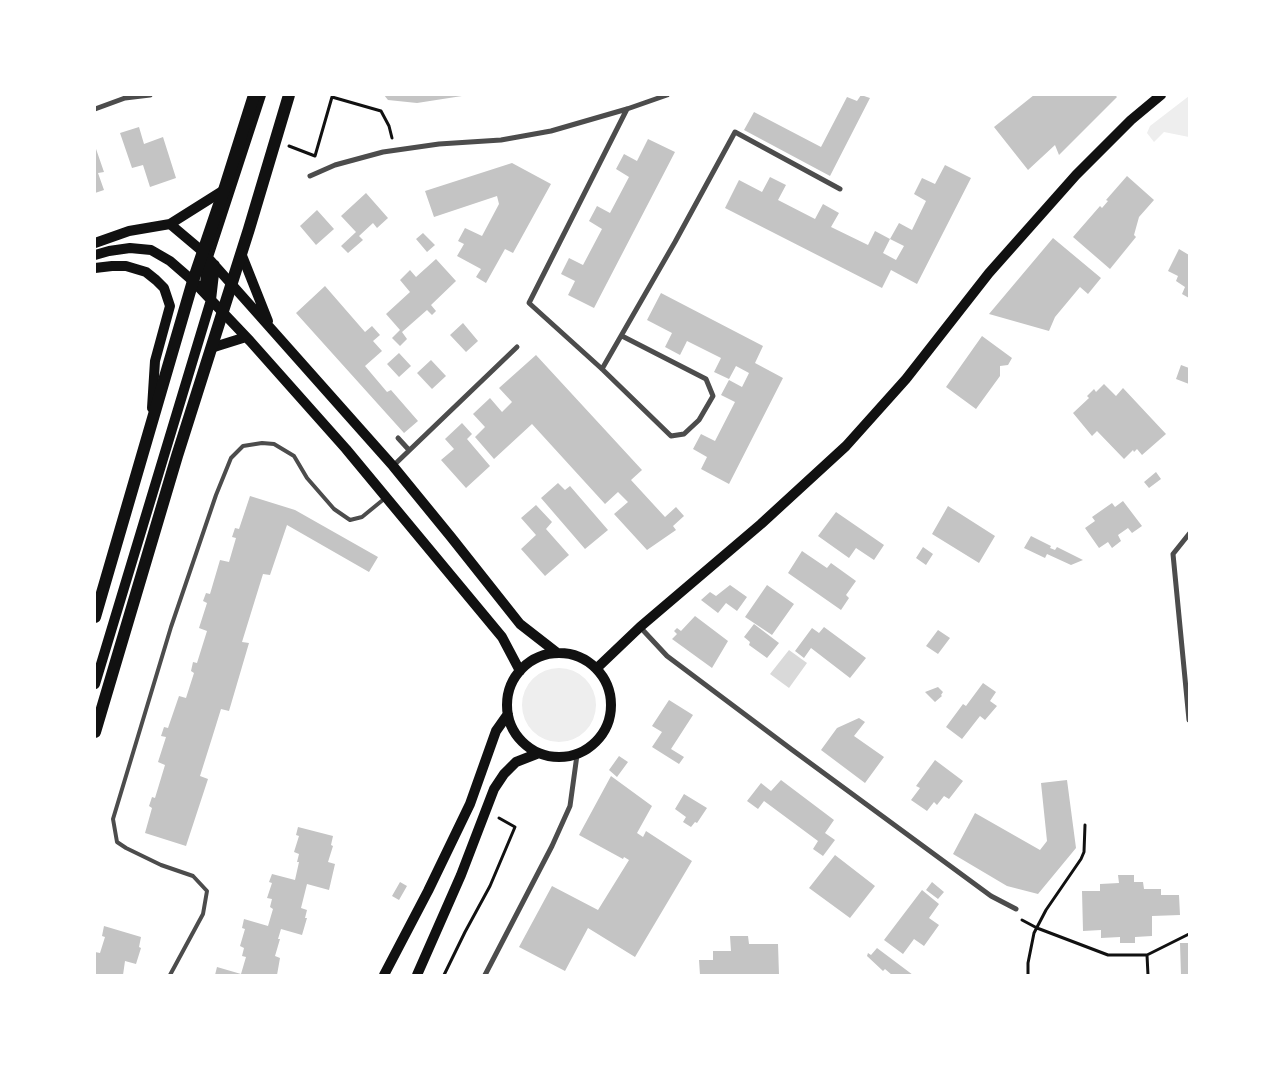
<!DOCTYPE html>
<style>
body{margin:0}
#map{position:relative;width:1284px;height:1070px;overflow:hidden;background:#fff;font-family:"Public Sans",sans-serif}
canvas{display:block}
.frame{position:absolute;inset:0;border:96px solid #fff;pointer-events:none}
</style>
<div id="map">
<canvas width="1284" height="1070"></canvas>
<div class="frame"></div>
</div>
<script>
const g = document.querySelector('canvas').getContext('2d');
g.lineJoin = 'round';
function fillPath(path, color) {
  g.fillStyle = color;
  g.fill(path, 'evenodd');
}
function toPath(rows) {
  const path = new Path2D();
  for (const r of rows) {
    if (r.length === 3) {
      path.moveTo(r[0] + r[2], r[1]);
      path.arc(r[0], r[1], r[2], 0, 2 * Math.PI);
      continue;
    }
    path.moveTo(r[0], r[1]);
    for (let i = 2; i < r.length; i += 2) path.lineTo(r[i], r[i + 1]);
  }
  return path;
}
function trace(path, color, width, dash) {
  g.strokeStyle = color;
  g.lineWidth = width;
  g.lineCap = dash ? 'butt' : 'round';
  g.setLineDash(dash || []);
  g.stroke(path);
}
fillPath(toPath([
 [1189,96,1189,137,1164,132,1154,142,1147,133,1150,126],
 [559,705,37]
]), '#eee');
fillPath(toPath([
 [789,650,807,663,789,688,770,674]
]), '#d9d9d9');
fillPath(toPath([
 [384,95,462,95,462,96,417,103,388,100],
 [861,95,870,98,830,176,744,130,754,112,821,147,847,97,857,101],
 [1034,95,1115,95,1117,97,1059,155,1055,145,1028,170,994,127],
 [139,127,144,144,163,137,176,178,150,187,143,165,132,168,120,133],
 [648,139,675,152,594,308,568,295,575,281,561,274,569,258,583,265,602,229,589,221,597,206,610,213,629,177,616,169,624,154,637,161],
 [95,146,104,172,98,173,104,190,95,193],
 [512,163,551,184,513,253,505,249,486,283,476,277,481,269,457,256,464,244,458,241,465,228,482,236,499,204,497,196,434,217,425,191],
 [945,165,971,178,917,284,891,270,882,288,725,208,739,180,762,192,770,177,786,185,778,200,815,219,823,204,839,213,831,227,868,245,875,231,890,239,883,253,896,260,904,246,890,239,899,223,912,230,926,201,914,194,922,178,935,184],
 [1127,176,1154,200,1139,217,1134,235,1136,237,1110,269,1073,237,1100,206,1102,208,1108,201,1106,200],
 [366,193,388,218,377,228,373,223,359,236,363,240,348,253,341,246,356,232,341,216],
 [317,210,334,229,316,245,300,226],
 [423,233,435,245,427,252,416,239],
 [1053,238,1101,278,1088,294,1080,287,1055,317,1049,331,989,314],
 [1179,249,1189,255,1189,298,1182,294,1185,287,1176,281,1178,276,1168,271],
 [436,259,456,281,431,305,436,311,432,315,427,310,402,332,407,339,400,346,392,338,400,330,386,314,410,292,400,280,410,270,416,277],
 [325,286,365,332,372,326,380,335,373,341,382,351,365,366,387,392,391,390,418,421,404,433,296,313],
 [661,293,763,346,755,363,783,378,729,484,701,469,707,457,693,449,701,434,715,441,735,402,721,395,729,380,742,387,749,373,736,366,729,379,714,372,721,358,687,341,680,355,665,347,672,333,647,320],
 [463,323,478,341,466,352,450,335],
 [982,336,1012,358,1008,365,1000,366,1000,376,976,409,946,387],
 [399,353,411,366,399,377,387,364],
 [536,355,642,470,631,480,665,517,676,507,684,516,673,526,676,530,647,550,614,514,628,502,618,492,605,504,532,424,494,459,475,437,485,427,473,414,490,398,502,412,512,402,499,388],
 [431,360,446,376,432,389,417,373],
 [1181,365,1189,368,1189,384,1176,379],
 [1104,384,1116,396,1123,388,1166,434,1142,455,1137,449,1134,452,1133,450,1124,459,1097,431,1092,436,1073,413,1089,398,1087,396,1094,389,1096,392],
 [462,423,472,434,467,439,490,466,466,488,441,460,454,449,445,439],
 [1156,472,1161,479,1149,488,1144,482],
 [558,483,565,490,570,486,608,530,585,549,541,498],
 [250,496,295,510,378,557,369,572,287,525,270,575,263,574,242,642,249,643,229,711,221,709,212,738,200,776,208,779,186,846,145,833,152,808,149,806,152,797,155,798,165,765,158,762,166,737,161,736,164,727,168,728,179,696,186,698,194,673,191,671,193,662,197,663,207,631,199,628,207,603,203,601,206,593,210,594,220,560,229,562,236,538,232,537,235,528,239,529],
 [1123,501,1142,526,1132,533,1128,528,1118,535,1121,541,1112,548,1108,542,1099,548,1085,528,1095,521,1092,517,1112,503,1115,507],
 [536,505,552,522,546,529,569,555,545,576,521,549,536,535,521,518],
 [948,506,995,536,979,563,932,534],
 [836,512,884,545,874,560,856,548,849,558,818,536],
 [1031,536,1051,546,1050,548,1055,550,1057,547,1083,560,1071,565,1047,554,1045,558,1024,548],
 [923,547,933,554,926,565,916,558],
 [802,551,827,568,831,563,856,581,846,595,849,598,841,610,788,573],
 [730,585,747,597,737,611,726,603,718,613,701,600,710,592,716,596],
 [767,585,794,604,772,635,745,617],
 [695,616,728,641,712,668,672,639,677,634,674,631,677,628,681,631],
 [754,624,779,643,767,658,749,645,750,642,744,637],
 [824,627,866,658,850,678,811,648,804,658,795,651,812,628,819,633],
 [938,630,950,638,938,654,926,646],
 [983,683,996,692,990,701,997,706,985,720,980,716,962,739,946,727,963,704,966,706],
 [938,687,943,692,941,695,942,696,935,702,925,692],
 [669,700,693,715,671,749,684,757,679,764,652,747,662,732,652,726],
 [859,718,865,722,854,736,884,757,865,783,821,750,837,728],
 [619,756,628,762,617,777,609,770],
 [935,760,963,781,949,799,944,796,937,805,934,802,927,811,911,800,920,788,916,786],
 [611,776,652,806,637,833,643,837,646,831,692,861,635,957,588,928,565,971,519,947,552,886,598,910,629,860,624,857,623,859,579,835],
 [781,780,834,820,825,833,835,840,823,856,813,849,818,841,764,801,758,809,747,801,761,783,771,791],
 [1067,780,1076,848,1038,894,1007,886,953,854,975,813,1040,850,1047,841,1041,783],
 [684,794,707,808,697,823,695,822,691,827,683,822,686,817,675,809],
 [298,827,333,836,331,845,333,846,328,862,335,864,329,890,307,884,301,908,307,910,305,918,307,918,302,935,281,929,278,939,280,939,275,956,280,958,277,975,215,975,217,967,241,974,246,957,242,956,244,948,240,946,245,929,242,928,244,919,268,926,273,909,270,907,272,899,267,898,272,883,269,882,272,874,295,880,299,862,297,862,299,854,294,852,299,836,296,835],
 [835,855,875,886,850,918,809,888],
 [1118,875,1134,875,1134,882,1143,882,1144,889,1161,889,1161,895,1179,895,1180,915,1152,916,1152,936,1135,937,1135,943,1120,943,1120,937,1101,938,1101,930,1083,931,1082,891,1100,891,1100,884,1119,883],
 [400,882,407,886,399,900,392,896],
 [932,882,944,892,938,899,926,890],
 [922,890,939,904,929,918,939,925,924,946,914,939,903,954,884,940],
 [104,926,141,937,139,947,141,948,136,964,125,961,123,975,95,975,95,952,100,953,105,937,102,936],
 [730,936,748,936,749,944,778,944,779,975,700,975,699,960,713,960,713,951,731,951],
 [1180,943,1189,943,1189,975,1181,975],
 [877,948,913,975,892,975,885,969,883,971,867,956,868,953,871,955]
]), '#c4c4c4');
trace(toPath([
 [289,146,315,156,332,97,381,111,389,126,392,138],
 [1022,920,1037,928,1108,955,1147,955,1189,934],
 [1147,955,1148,975],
 [444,975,465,932,490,886,515,827,499,818],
 [1028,975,1028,963,1034,933,1046,910,1081,859,1084,852,1085,825]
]), '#111', 3);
trace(toPath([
 [170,975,203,914,207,891,193,876,161,865,126,848,117,842,113,819,171,627,216,495,231,458,243,446,262,443,274,444,294,456,307,478,334,509,350,520,362,517,384,499]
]), '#4c4c4c', 4);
trace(toPath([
 [95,109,125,98,150,95],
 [310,176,335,165,383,152,439,144,501,140,551,131,627,109,667,95],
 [622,336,706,379,713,396,699,420,684,434,671,436,602,369,529,303,627,109],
 [602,369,675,242,735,132,840,189],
 [398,438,409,450],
 [393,466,517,347],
 [1189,534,1173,554,1189,720],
 [640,627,667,656,791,749,991,896,1016,909],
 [485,975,552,846,570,806,577,755]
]), '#4c4c4c', 5);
trace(toPath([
 [170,224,202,251,393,466,451,537,520,624,556,652],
 [95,243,129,231,170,224,224,190],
 [241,253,268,321],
 [95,255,109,251,130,248,151,250,170,261,193,281,250,341,346,449,502,637,520,671],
 [95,268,112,266,126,266,146,272,156,280,164,288,170,306,155,361,152,408],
 [204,292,208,257,261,95],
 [211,348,246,337],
 [559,705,52],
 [597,668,640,627,761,524,846,446,906,379,989,273,1076,175,1131,120,1161,95],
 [95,684,211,300,215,265],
 [384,975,428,891,470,804,496,731,508,714],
 [417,975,461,875,494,789,504,774,516,762,539,753]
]), '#111', 10);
trace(toPath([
 [95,617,193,281,224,190,254,95],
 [95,732,177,456,249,229,289,95]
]), '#111', 12);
</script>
